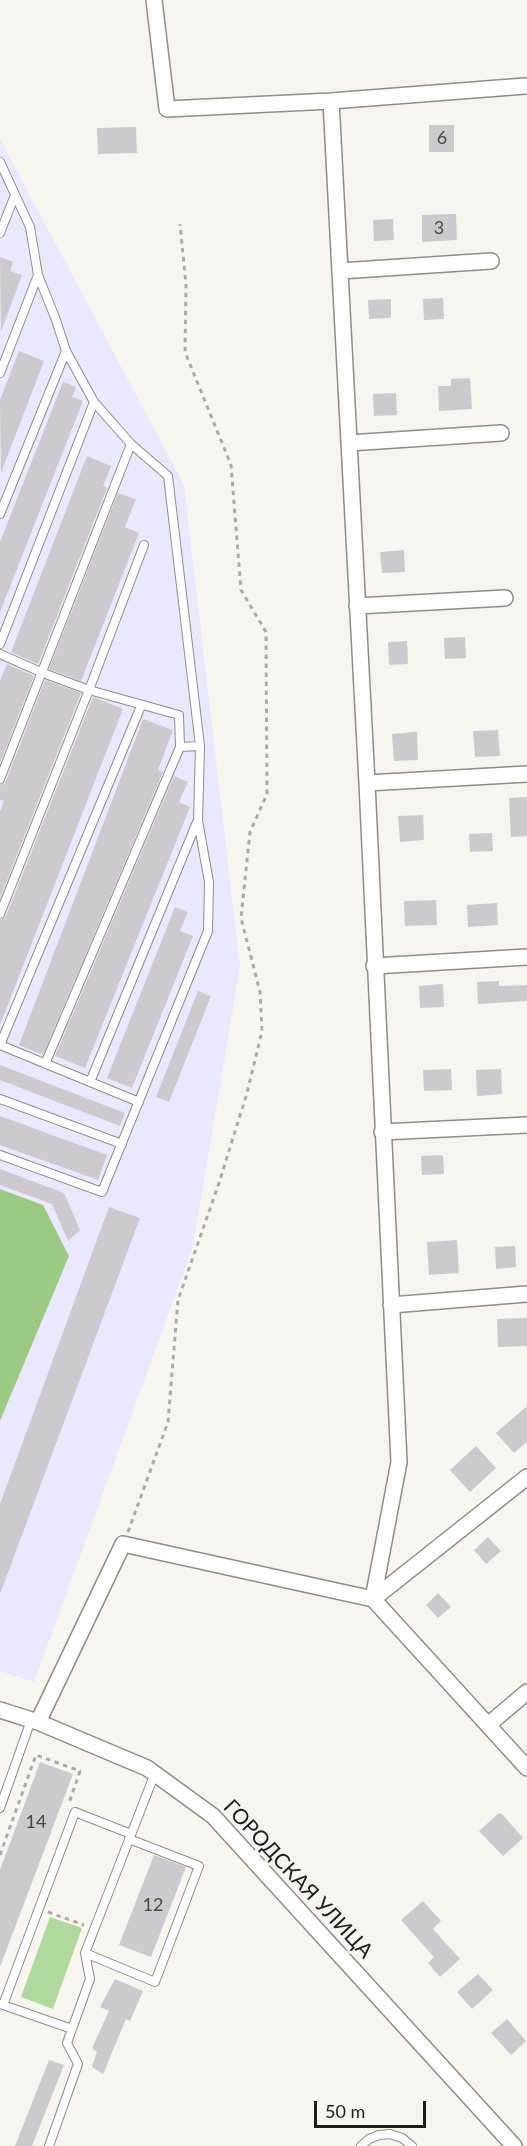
<!DOCTYPE html>
<meta charset="utf-8">
<style>
body{margin:0}
#map{position:relative;width:527px;height:2146px;overflow:hidden;background:#f8f4ee;font-family:Lato,sans-serif}
canvas{display:block}
.scale{position:absolute;left:314px;top:2101px;width:112px;height:27px;box-sizing:border-box;border:3px solid #1d1c19;border-top:0;padding-left:8px;font-size:18px;line-height:21px;white-space:nowrap;color:#1d1c19;-webkit-text-stroke:4px #f8f4ee;paint-order:stroke}
</style>
<div id="map">
<canvas width="527" height="2146"></canvas>
<div class="scale">50 m</div>
</div>
<script>
const g = document.querySelector('canvas').getContext('2d');
g.lineJoin = 'round';
function fillPath(path, color) {
  g.fillStyle = color;
  g.fill(path, 'evenodd');
}
function toPath(rows) {
  const path = new Path2D();
  for (const r of rows) {
    path.moveTo(r[0], r[1]);
    for (let i = 2; i < r.length; i += 2) path.lineTo(r[i], r[i + 1]);
  }
  return path;
}
function trace(path, color, width, dash) {
  g.strokeStyle = color;
  g.lineWidth = width;
  g.lineCap = dash ? 'butt' : 'round';
  g.setLineDash(dash || []);
  g.stroke(path);
}
function drawText(font, color, halo, rows, align = 'center') {
  g.font = font + ' Lato,sans-serif';
  g.lineWidth = 6;
  g.setLineDash([]);
  g.textBaseline = 'middle';
  g.strokeStyle = halo;
  g.fillStyle = color;
  for (const [text, x, y, turn = 0] of rows) {
    g.save();
    g.translate(x, y);
    g.rotate((+turn || 0) * Math.PI / 180);
    g.textAlign = isNaN(turn) ? turn : align;
    if (halo) g.strokeText(text, 0, 0);
    g.fillText(text, 0, 0);
    g.restore();
  }
}
fillPath(toPath([
 [0,139,184,485,240,967,193,1247,34,1682,0,1671,0,1421,69,1256,43,1205,0,1189]
]), '#eae8fe');
fillPath(toPath([
 [50,1917,82,1928,53,2009,21,1997]
]), '#b1d99e');
fillPath(toPath([
 [0,1189,43,1205,69,1256,0,1421]
]), '#9cca85');
fillPath(toPath([
 [429,125,454,125,454,152,429,152],
 [136,127,137,153,98,154,97,128],
 [456,214,457,240,422,242,422,215],
 [393,219,394,240,374,241,373,220],
 [0,257,13,262,10,271,22,275,1,332],
 [443,298,444,319,424,320,423,299],
 [391,299,391,318,369,319,368,300],
 [19,351,44,361,1,473,0,400],
 [470,378,472,409,439,411,438,386,451,386,451,379],
 [63,382,76,387,72,397,83,401,0,612,0,542],
 [396,393,397,415,374,416,373,394],
 [87,456,111,466,103,486,107,488,38,664,11,652],
 [118,493,136,499,125,527,139,533,81,681,49,669],
 [404,550,405,572,382,573,380,552],
 [465,637,466,658,445,659,444,638],
 [407,641,408,664,389,665,388,642],
 [7,664,34,676,0,763,0,681],
 [45,680,81,693,0,898,0,812,4,801,0,800,0,785,6,781],
 [93,697,123,709,0,1025,0,920,6,916],
 [143,719,173,730,158,770,163,772,43,1055,19,1045],
 [498,730,500,756,475,757,473,731],
 [417,732,418,760,394,761,392,734],
 [174,776,188,782,179,802,190,807,85,1068,55,1056],
 [527,797,527,836,511,837,509,798],
 [423,815,424,840,400,842,398,816],
 [492,833,493,851,470,852,469,834],
 [436,900,437,925,405,926,404,901],
 [497,903,498,925,468,927,467,905],
 [175,907,188,912,180,931,193,936,132,1088,107,1078],
 [499,981,499,986,527,985,527,1001,478,1004,477,982],
 [443,984,444,1007,420,1008,419,986],
 [198,991,211,996,169,1102,156,1097],
 [0,1065,125,1113,120,1126,0,1080],
 [451,1069,452,1090,424,1091,423,1070],
 [501,1069,502,1094,477,1096,476,1070],
 [0,1116,107,1155,98,1180,0,1145],
 [443,1155,444,1174,422,1175,421,1156],
 [0,1169,64,1193,80,1230,68,1241,52,1204,0,1185],
 [109,1207,140,1218,0,1594,0,1504],
 [457,1240,459,1273,429,1275,427,1242],
 [515,1246,516,1267,496,1269,495,1247],
 [527,1318,527,1346,498,1347,497,1319],
 [527,1406,527,1442,514,1453,496,1433],
 [476,1446,496,1468,470,1492,450,1470],
 [488,1537,501,1551,486,1564,474,1550],
 [438,1593,451,1607,438,1618,426,1605],
 [40,1762,73,1774,0,1967,0,1870],
 [499,1813,503,1815,523,1838,503,1856,479,1831],
 [154,1855,186,1867,151,1957,119,1945],
 [423,1901,441,1921,433,1929,460,1959,440,1977,428,1963,434,1957,401,1920],
 [478,1974,493,1990,472,2009,457,1992],
 [115,1979,143,1991,130,2021,126,2019,103,2074,92,2067,97,2052,92,2048,109,2011,100,2007],
 [507,2019,526,2041,511,2055,491,2033],
 [49,2060,64,2065,32,2146,15,2146]
]), '#cec9ce');
const lane = toPath([
 [0,162,30,227,38,275,56,320,66,351,94,402,131,444,168,476,200,746,198,821,209,882,208,931,102,1192,0,1155],
 [0,233,15,195],
 [0,373,38,275],
 [0,514,66,351],
 [0,644,94,402],
 [0,654,43,673,89,690,179,715,180,747],
 [0,779,131,444],
 [0,914,89,690,144,545],
 [45,1064,180,747,200,746],
 [90,1082,197,822],
 [0,1099,122,1144],
 [139,1102,0,1045,141,706],
 [0,1808,31,1720],
 [85,1953,155,1982,199,1866,129,1839],
 [0,2004,3,2005,75,1812,131,1834],
 [3,2005,72,2029],
 [49,2146,78,2064,67,2043,90,1979,85,1953,155,1773],
 [361,2146,369,2139,379,2135,390,2134,402,2138,412,2146]
]);
const street = toPath([
 [154,0,167,109,331,101,367,783,399,1462,373,1599],
 [331,101,525,86],
 [340,271,491,261],
 [349,443,501,433],
 [357,606,505,598],
 [367,783,527,774],
 [374,966,527,957],
 [382,1132,527,1125],
 [391,1305,527,1294],
 [373,1599,527,1768],
 [373,1599,527,1477],
 [0,1710,38,1722,147,1768,213,1816,514,2146],
 [38,1722,123,1544,373,1599],
 [488,1725,527,1692]
]);
trace(lane, '#8f8d87', 10);
trace(street, '#8f8d87', 18);
trace(toPath([
 [128,1532,168,1422,178,1300,219,1183,247,1093,262,1031,260,992,241,918,250,832,267,794,266,632,241,590,231,465,185,352,186,285,180,224],
 [0,1855,36,1755,80,1771,69,1803],
 [48,1912,84,1925]
]), '#aeaba6', 3, [4.5, 4.5]);
trace(lane, '#fff', 8);
trace(street, '#fff', 15);
drawText('18px', '#494746', null, [
 ["6",442,138],
 ["3",439,228],
 ["14",36,1822],
 ["12",153,1905]
]);
drawText('21px', '#1d1c19', '#f8f4ee', [
 ["ГОРОДСКАЯ УЛИЦА",298,1879,47]
]);
</script>
